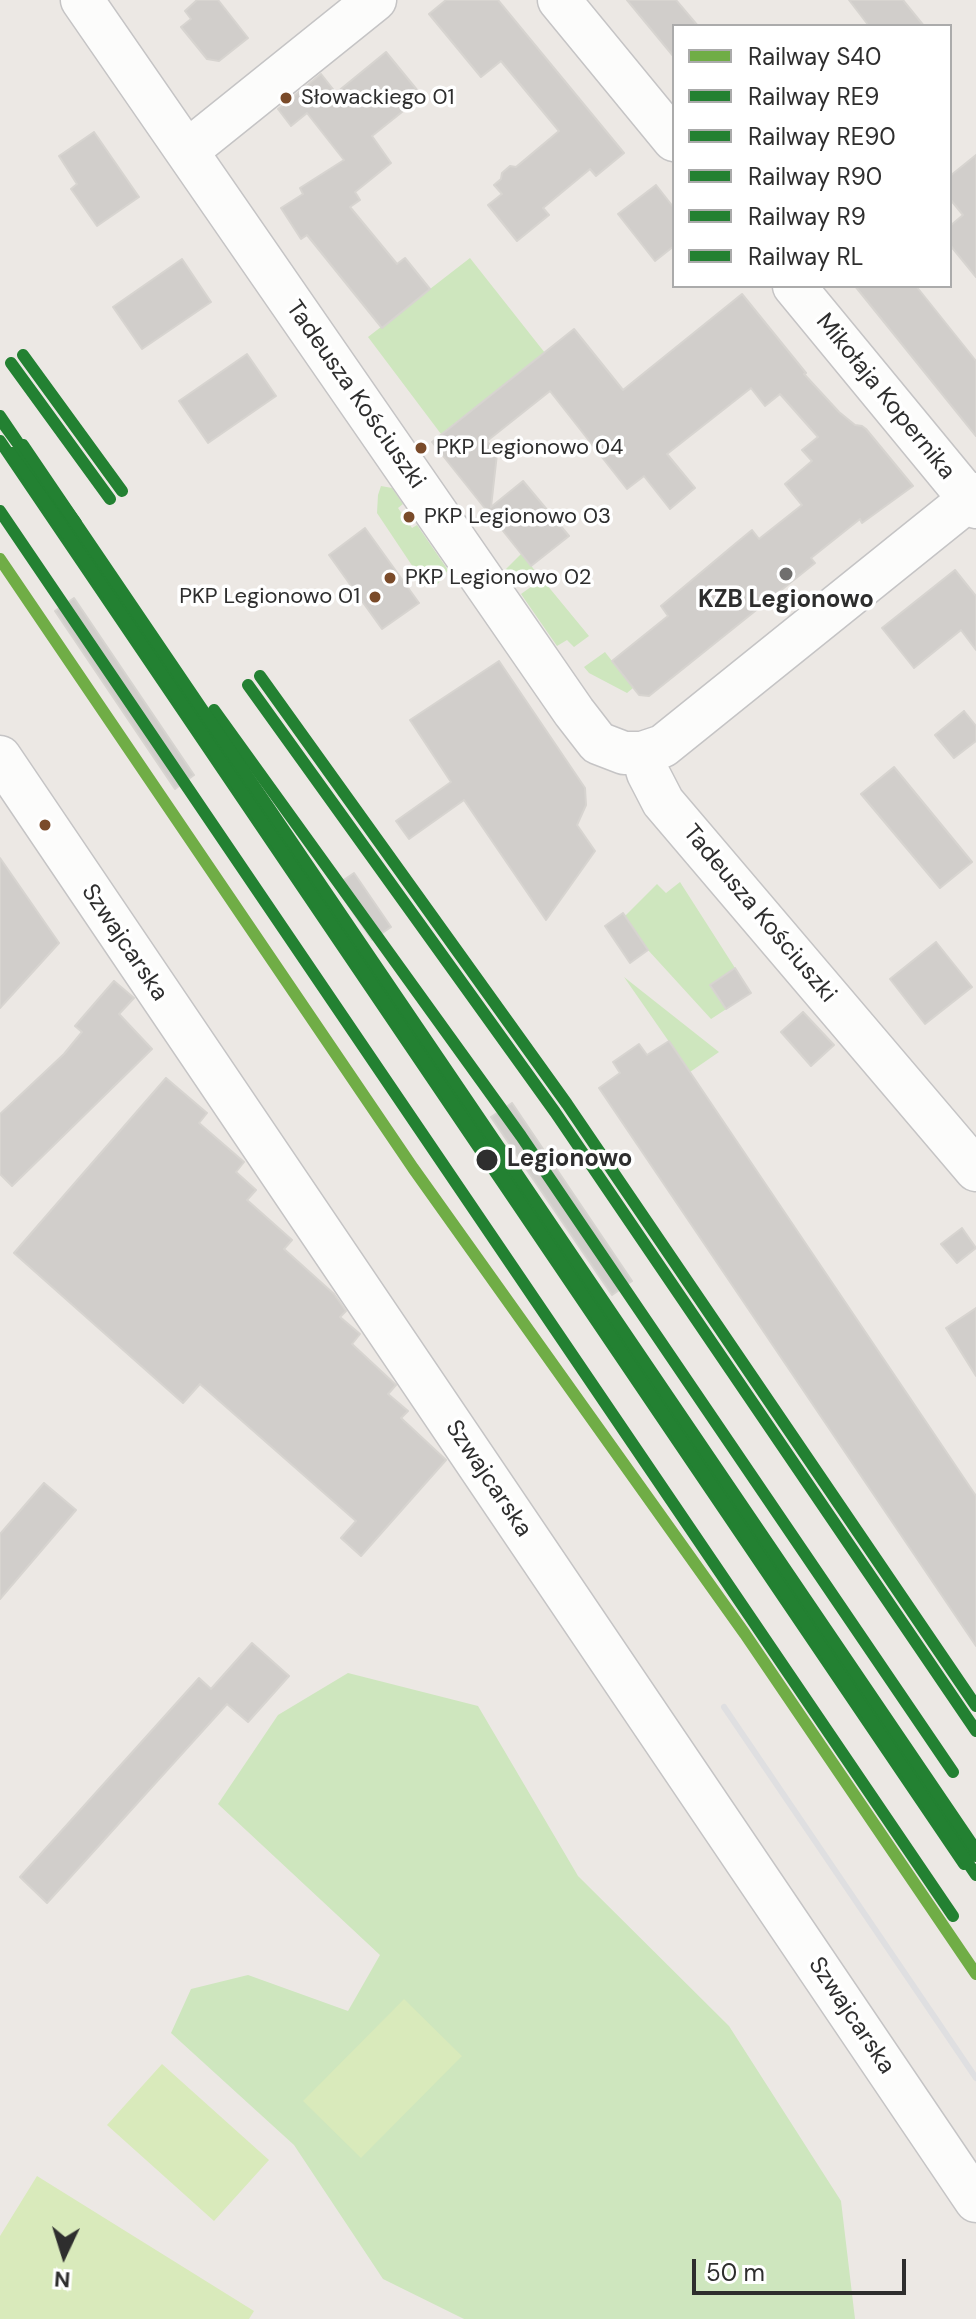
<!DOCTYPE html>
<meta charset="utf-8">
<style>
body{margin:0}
#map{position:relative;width:976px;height:2319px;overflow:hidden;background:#ece8e4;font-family:"DM Sans",sans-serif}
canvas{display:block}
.legend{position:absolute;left:672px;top:24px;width:280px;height:264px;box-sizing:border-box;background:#fff;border:2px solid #ababab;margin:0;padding:10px 14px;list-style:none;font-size:24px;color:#2e2e2e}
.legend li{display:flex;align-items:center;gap:16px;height:40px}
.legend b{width:40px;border:2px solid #ababab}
.north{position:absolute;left:24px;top:2215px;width:80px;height:80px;-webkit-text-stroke:6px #fff;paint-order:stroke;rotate:184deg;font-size:22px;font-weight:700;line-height:32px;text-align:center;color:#2e2e2e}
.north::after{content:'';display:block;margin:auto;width:28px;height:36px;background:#2e2e2e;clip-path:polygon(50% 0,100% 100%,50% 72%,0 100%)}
.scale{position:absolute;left:692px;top:2259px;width:214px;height:36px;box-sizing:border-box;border:4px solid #2e2e2e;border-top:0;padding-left:10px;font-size:24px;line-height:28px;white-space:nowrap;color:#2e2e2e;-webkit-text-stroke:6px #fff;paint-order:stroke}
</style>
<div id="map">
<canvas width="976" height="2319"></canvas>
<ul class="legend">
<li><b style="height:10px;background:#70ad46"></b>Railway S40</li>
<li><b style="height:10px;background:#238132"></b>Railway RE9</li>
<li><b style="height:10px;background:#238132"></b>Railway RE90</li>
<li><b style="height:10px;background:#238132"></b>Railway R90</li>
<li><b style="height:10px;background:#238132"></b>Railway R9</li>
<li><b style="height:10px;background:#238132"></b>Railway RL</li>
</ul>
<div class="north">N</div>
<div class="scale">50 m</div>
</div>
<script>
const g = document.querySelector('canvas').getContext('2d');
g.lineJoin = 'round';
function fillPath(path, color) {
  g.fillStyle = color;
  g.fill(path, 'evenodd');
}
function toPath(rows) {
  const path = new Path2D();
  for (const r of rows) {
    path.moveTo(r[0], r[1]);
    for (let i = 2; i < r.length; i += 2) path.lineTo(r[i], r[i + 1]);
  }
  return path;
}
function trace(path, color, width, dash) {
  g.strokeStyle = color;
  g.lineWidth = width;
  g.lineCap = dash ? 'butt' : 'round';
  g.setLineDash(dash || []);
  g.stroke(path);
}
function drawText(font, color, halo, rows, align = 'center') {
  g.font = font + ' "DM Sans",sans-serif';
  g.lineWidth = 7;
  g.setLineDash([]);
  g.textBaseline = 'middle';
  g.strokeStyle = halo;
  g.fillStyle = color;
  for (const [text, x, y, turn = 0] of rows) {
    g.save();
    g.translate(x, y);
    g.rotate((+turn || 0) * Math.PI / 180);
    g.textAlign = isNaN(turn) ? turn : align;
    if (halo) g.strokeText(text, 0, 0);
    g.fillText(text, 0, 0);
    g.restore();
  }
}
fillPath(toPath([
 [470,258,545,353,441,434,368,337],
 [381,486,392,488,403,504,398,508,412,528,417,525,448,570,437,585,432,586,423,582,377,513,378,495],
 [522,553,535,571,514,586,505,570],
 [542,579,589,636,574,647,567,640,557,646,521,594],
 [605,652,633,688,627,693,589,673,584,667],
 [680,882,751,993,711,1019,648,950,625,916,657,884,666,893],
 [624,977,719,1052,690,1072],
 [348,1673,478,1706,578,1876,729,2026,841,2201,855,2319,464,2319,383,2279,294,2145,171,2033,191,1989,248,1975,348,2011,380,1955,218,1804,278,1715]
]), '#cee6be');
fillPath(toPath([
 [404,1999,462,2056,361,2158,303,2101],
 [162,2064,269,2160,214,2221,107,2125],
 [37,2176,254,2311,249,2319,0,2319,0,2236]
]), '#d9eabb');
const building = toPath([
 [197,0,218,0,248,38,219,61,207,59,181,27,191,19,185,11,197,0],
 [446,0,498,0,624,153,596,176,590,169,543,208,549,215,517,241,488,205,502,194,494,185,501,179,502,173,510,166,516,167,559,131,501,61,481,77,429,14,446,0],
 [627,0,676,0,698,26,674,26,674,57,627,0],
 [849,0,903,0,924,26,869,26,849,0],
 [386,52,422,96,372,136,391,163,355,192,360,200,350,207,397,264,405,258,430,289,382,328,307,235,301,239,281,208,303,194,300,188,344,160,307,113,291,126,278,109,321,74,336,93,386,52],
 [94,132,139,197,97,226,71,189,77,184,59,156,94,132],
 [976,155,976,277,950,245,950,226,963,215,950,199,950,176,976,155],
 [656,185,674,208,674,246,655,261,618,214,656,185],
 [182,259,211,302,142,349,113,307,182,259],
 [855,286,916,286,976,361,976,436,855,286],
 [742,294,806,373,804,374,839,412,855,425,862,426,866,429,913,486,862,523,860,519,811,558,815,563,649,696,639,695,612,661,668,616,661,606,735,544,752,530,759,539,802,505,785,484,812,461,802,450,818,437,780,394,765,406,751,388,667,454,695,488,670,509,644,476,627,489,550,391,487,441,497,454,491,507,523,481,569,536,531,566,432,442,574,329,623,390,742,294],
 [247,354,276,396,208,443,179,401,247,354],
 [365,528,419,603,382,629,329,555,365,528],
 [955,570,976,596,976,650,961,630,914,668,882,628,955,570],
 [74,598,194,775,175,789,55,611,74,598],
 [499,661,585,788,586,805,577,825,595,851,546,920,464,800,409,839,396,821,451,782,410,720,499,661],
 [964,711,976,726,976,741,954,758,935,735,964,711],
 [894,767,972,862,940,888,861,794,894,767],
 [0,858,59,943,0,1008,0,858],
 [354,873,391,927,372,940,335,886,354,873],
 [623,913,648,950,630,963,605,926,623,913],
 [936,942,972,987,925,1024,890,979,936,942],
 [735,968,751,993,726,1009,710,985,735,968],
 [114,981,134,998,119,1014,152,1049,12,1186,0,1174,0,1114,64,1054,82,1032,75,1026,114,981],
 [803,1012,834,1045,811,1066,781,1032,803,1012],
 [669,1041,976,1496,976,1646,599,1088,620,1073,613,1062,639,1044,647,1055,669,1041],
 [166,1078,207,1113,199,1123,244,1162,236,1172,256,1190,247,1200,292,1240,284,1249,334,1294,346,1311,340,1317,360,1334,352,1344,396,1385,388,1394,408,1411,401,1418,446,1460,361,1556,341,1538,356,1521,200,1384,183,1403,14,1253,166,1078],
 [512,1103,632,1281,612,1295,491,1117,512,1103],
 [962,1228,976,1248,957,1263,941,1244,962,1228],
 [976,1308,976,1376,946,1328,976,1308],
 [44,1483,76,1510,0,1599,0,1534,44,1483],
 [252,1643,289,1676,248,1722,227,1704,47,1903,20,1877,199,1678,211,1689,252,1643]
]);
fillPath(building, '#d1cecb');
trace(building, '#d7d4d0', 2);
const minor = toPath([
 [82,0,574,712,598,743,624,753,642,753,663,746,976,494],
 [559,0,674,140],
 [187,151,375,0],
 [794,286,976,507],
 [642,753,648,773,663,802,976,1170],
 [0,757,976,2201]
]);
trace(minor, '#c5c4c5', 45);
trace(minor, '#fcfcfb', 42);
trace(toPath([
 [724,1707,976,2078]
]), '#dfdfe1', 6);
trace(toPath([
 [0,559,413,1168,745,1634,976,1974]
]), '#70ad46', 12);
trace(toPath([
 [0,416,976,1856]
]), '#238132', 12);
trace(toPath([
 [0,441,964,1864]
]), '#238132', 12);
trace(toPath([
 [11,363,110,499],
 [12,453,976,1875],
 [248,685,555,1112,976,1731]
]), '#238132', 12);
trace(toPath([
 [0,419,76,523],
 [0,511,953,1916],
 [214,710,521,1136,953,1772]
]), '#238132', 12);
trace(toPath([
 [23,355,122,491],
 [23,445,976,1850],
 [260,676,567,1104,976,1706]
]), '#238132', 12);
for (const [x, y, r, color] of [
 [286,98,7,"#7a4b2a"],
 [421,448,7,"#7a4b2a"],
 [409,517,7,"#7a4b2a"],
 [786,574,8,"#706f6e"],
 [390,578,7,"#7a4b2a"],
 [375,597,7,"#7a4b2a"],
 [45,825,7,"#7a4b2a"],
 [487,1160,12,"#2e2e2e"]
]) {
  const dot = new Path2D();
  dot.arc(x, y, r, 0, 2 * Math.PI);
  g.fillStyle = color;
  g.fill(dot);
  trace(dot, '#fff', 3);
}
drawText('22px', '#2e2e2e', '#fff', [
 ["Słowackiego 01",301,98],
 ["PKP Legionowo 04",436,448],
 ["PKP Legionowo 03",424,517],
 ["PKP Legionowo 02",405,578],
 ["PKP Legionowo 01",360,597,"right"]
], 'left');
drawText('24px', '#2e2e2e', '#fff', [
 ["Tadeusza Kościuszki",355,395,55],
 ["Mikołaja Kopernika",885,397,51],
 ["Tadeusza Kościuszki",759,914,50],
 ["Szwajcarska",124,943,56],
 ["Szwajcarska",488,1479,56],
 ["Szwajcarska",851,2016,56]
]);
drawText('bold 24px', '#2e2e2e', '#fff', [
 ["KZB Legionowo",786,601]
]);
drawText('bold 24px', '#2e2e2e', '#fff', [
 ["Legionowo",507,1160]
], 'left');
</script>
